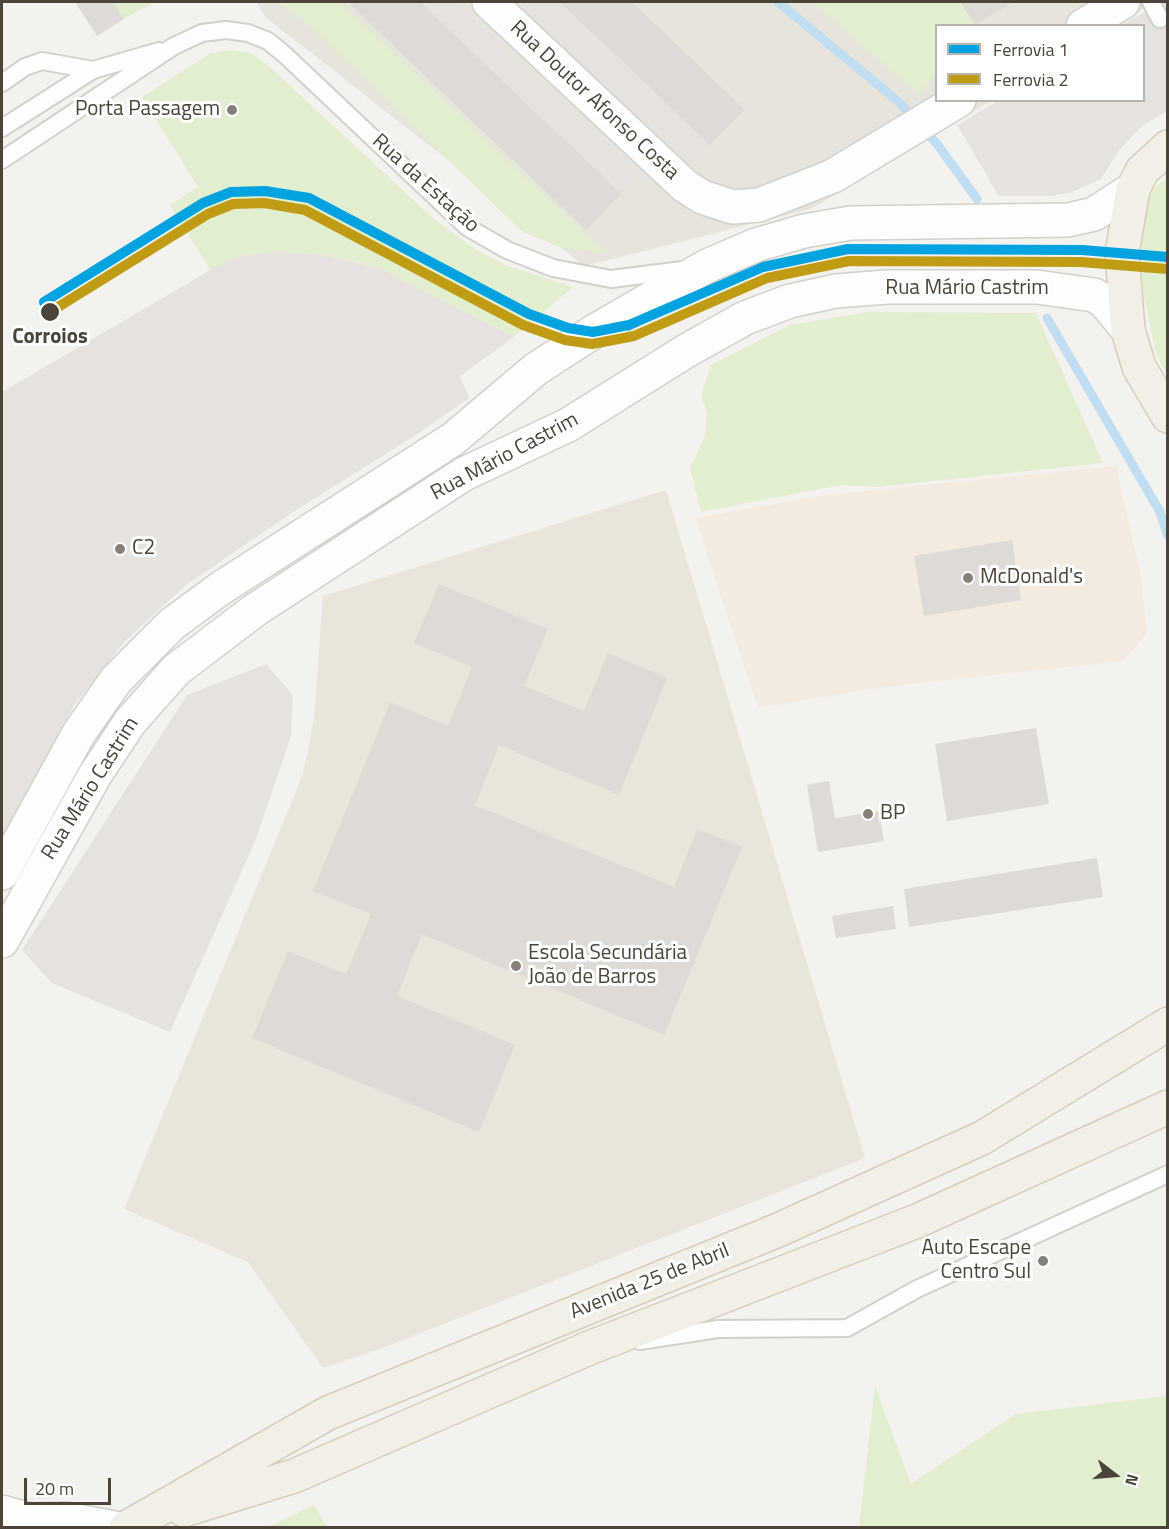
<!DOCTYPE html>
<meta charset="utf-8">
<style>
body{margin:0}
#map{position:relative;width:1169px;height:1529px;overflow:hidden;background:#f4f2ee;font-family:"Titillium Web",sans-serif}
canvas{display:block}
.frame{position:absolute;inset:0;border:3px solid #4b4439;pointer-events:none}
.legend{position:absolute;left:935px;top:24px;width:210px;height:78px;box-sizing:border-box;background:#fff;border:2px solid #b7b4b0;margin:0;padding:8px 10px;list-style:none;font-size:18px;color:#4b4439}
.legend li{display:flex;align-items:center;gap:12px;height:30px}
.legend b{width:30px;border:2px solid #b7b4b0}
.north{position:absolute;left:1085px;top:1445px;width:60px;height:60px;-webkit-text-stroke:4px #fff;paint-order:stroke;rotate:106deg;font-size:16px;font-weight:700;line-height:24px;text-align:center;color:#4b4439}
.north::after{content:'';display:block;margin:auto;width:21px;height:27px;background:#4b4439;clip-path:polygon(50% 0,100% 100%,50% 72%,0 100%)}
.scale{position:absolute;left:24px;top:1478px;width:87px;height:27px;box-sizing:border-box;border:3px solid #4b4439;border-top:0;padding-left:8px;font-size:18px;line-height:21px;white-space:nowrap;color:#4b4439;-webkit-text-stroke:4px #fff;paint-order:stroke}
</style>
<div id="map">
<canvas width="1169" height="1529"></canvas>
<div class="frame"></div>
<ul class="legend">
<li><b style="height:8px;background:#01a3e1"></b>Ferrovia 1</li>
<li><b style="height:8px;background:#c09c15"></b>Ferrovia 2</li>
</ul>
<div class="north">N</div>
<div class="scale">20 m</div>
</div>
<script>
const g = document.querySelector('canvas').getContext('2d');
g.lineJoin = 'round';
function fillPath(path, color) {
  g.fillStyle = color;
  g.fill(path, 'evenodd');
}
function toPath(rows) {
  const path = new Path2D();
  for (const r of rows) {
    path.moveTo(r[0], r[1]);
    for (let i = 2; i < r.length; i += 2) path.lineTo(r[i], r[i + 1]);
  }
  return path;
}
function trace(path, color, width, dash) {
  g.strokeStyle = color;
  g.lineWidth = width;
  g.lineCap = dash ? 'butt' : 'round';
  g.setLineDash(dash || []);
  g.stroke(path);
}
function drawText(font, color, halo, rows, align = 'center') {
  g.font = font + ' "Titillium Web",sans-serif';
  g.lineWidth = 6;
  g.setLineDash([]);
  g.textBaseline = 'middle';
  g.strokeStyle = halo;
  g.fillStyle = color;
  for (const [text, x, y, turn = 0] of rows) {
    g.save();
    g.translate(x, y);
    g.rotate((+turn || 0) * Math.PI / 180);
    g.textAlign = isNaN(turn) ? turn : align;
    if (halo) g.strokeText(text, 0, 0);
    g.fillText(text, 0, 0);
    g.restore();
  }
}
fillPath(toPath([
 [257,2,1155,2,1116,25,936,26,936,100,991,101,811,209,584,266,265,17]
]), '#e7e4dc');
fillPath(toPath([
 [1116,466,1141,577,1147,633,1123,661,884,687,758,708,695,518,826,495]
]), '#f3ebdf');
fillPath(toPath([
 [666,490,865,1158,380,1349,323,1368,248,1262,124,1209,303,774,314,719,323,596]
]), '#eae5da');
fillPath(toPath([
 [113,2,155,2,124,19],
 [278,2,340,2,606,253,559,247,521,231,309,25],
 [812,2,960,2,975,24,936,26,936,73,919,95],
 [232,50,251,53,271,68,435,220,475,249,505,265,573,287,514,337,382,269,325,255,274,251,231,258,211,271,170,205,198,187,142,97,211,53],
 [1167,177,1167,375,1156,354,1142,286,1141,222,1150,192],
 [868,312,1036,313,1103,463,877,487,840,485,701,512,690,468,705,437,707,412,701,396,711,365,790,325],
 [875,1386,911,1484,1016,1414,1167,1396,1167,1527,859,1527],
 [314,1505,327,1527,268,1527]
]), '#e1eecf');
fillPath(toPath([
 [420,2,457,2,638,176,621,194],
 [515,2,560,2,710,145,686,167],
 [1164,2,1167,2,1167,111,1142,126,1119,150,1101,179,1072,192,1051,196,999,196,957,125,998,101,1144,100,1144,26,1121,25],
 [274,251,325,255,382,269,514,337,460,376,469,398,419,433,290,514,186,585,126,640,75,704,3,834,2,392,231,258],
 [266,664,293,695,291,736,256,839,170,1032,52,983,22,950,187,695]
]), '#e6e3df');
trace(toPath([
 [778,2,899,102,937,144,977,199],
 [1047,318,1160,512,1168,536]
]), '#c0ddf1', 9);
fillPath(toPath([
 [75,2,113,2,124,19,97,36],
 [348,2,420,2,621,194,586,230],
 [560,2,632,2,745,110,710,145],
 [960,2,1014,2,975,24],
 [1012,540,1021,600,924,616,914,556],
 [439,584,548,629,524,686,584,711,608,653,667,678,619,795,499,745,475,805,674,887,697,829,742,847,664,1035,422,934,397,996,515,1045,479,1132,252,1038,288,951,346,974,371,914,313,891,390,702,448,726,472,667,414,643],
 [1036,728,1049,804,947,821,935,744],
 [829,781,835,818,879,811,884,841,818,852,807,785],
 [1097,858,1103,897,909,927,904,889],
 [893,906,896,929,836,938,832,916]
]), '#dedbd6');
const service = toPath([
 [1151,2,1160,19],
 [2,83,25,67,42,61,93,70],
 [2,128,93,70,159,51],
 [2,160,174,46,202,33,226,30,248,33,268,41,284,54,467,227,507,250,553,268,611,279,682,270],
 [640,1341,718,1329,847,1328,917,1289,1168,1174]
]);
const minor = toPath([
 [489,2,685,186,702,197,733,207,759,205,833,176,959,100],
 [1083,26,1123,2]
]);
const tertiary = toPath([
 [2,873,79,733,116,680,172,624,221,588,453,439,536,369,593,332,707,266,756,245,804,231,851,223,1068,220,1094,214,1133,189],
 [2,941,95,775,130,722,176,670,255,610,464,474,568,425,686,351,745,318,790,301,836,291,887,287,1037,287,1094,295,1104,301,1128,330],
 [2,1512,30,1520,66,1519,115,1528]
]);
const primary = toPath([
 [1168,147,1142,171,1133,189,1122,253,1128,330,1139,367,1168,416],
 [184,1510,294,1476,589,1348,917,1221,1168,1107],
 [126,1528,328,1413,776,1231,982,1138,1168,1024]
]);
trace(service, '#d2d0cb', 20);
trace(minor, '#d2d0cb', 36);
trace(tertiary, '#d2d0cb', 36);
trace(primary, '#d6cebb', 36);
trace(service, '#fdfdfc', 16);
trace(minor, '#fdfdfc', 33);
trace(tertiary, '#fdfdfc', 33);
trace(primary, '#f2efe6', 33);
trace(toPath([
 [44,302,203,203,231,192,265,191,309,198,529,314,568,328,593,332,629,325,763,267,848,249,1082,250,1168,257]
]), '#01a3e1', 10);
trace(toPath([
 [50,312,208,214,233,204,264,203,305,210,523,325,565,340,592,344,634,336,767,278,849,261,1081,262,1167,269]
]), '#c09c15', 10);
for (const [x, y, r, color] of [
 [232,110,6,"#868178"],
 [50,312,10,"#4b4439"],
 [120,549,6,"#868178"],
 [968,578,6,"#868178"],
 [868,814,6,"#868178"],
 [516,966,6,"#868178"],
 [1043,1261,6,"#868178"]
]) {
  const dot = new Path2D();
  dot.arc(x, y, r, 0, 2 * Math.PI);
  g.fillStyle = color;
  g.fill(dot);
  trace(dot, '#fff', 2);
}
drawText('21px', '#4b4439', '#fff', [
 ["Rua Doutor Afonso Costa",594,101,43],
 ["Rua da Estação",425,184,42],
 ["Rua Mário Castrim",967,289],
 ["Rua Mário Castrim",505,457,-28],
 ["Rua Mário Castrim",91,789,-58],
 ["Avenida 25 de Abril",650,1282,-22]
]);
drawText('21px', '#4b4439', '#fff', [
 ["Porta Passagem",220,110,"right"],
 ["C2",132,549],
 ["McDonald's",980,578],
 ["BP",880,814],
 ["Escola Secundária",528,954],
 ["João de Barros",528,978],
 ["Auto Escape",1031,1249,"right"],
 ["Centro Sul",1031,1273,"right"]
], 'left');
drawText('bold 21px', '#4b4439', '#fff', [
 ["Corroios",50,338]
]);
</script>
